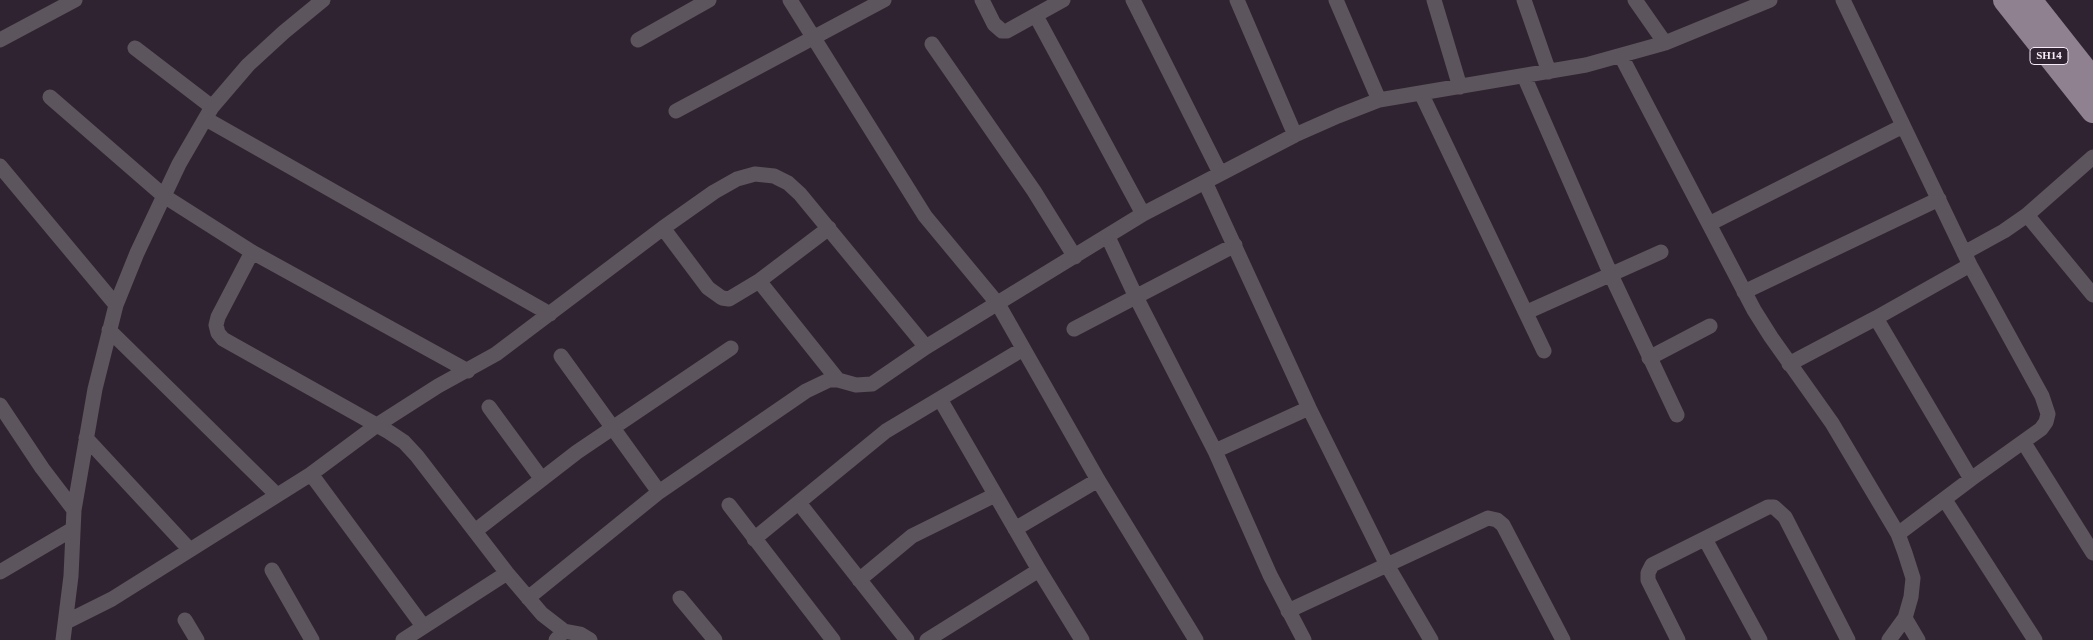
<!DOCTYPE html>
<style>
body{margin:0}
canvas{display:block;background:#302331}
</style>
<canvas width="2093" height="640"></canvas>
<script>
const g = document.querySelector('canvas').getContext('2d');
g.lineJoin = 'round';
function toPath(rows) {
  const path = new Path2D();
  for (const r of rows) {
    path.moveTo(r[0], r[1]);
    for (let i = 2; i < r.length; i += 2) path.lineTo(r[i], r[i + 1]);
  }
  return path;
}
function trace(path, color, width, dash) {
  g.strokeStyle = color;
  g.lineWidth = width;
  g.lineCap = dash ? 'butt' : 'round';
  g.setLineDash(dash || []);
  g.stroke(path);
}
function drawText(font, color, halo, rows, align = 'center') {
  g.font = font + ' "Times New Roman",serif';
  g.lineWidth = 5;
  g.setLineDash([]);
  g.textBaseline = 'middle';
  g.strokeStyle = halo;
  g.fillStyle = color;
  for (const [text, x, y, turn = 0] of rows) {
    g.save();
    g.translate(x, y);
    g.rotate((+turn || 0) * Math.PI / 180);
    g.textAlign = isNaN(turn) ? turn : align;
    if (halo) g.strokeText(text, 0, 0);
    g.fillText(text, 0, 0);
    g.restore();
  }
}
trace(toPath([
 [790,0,925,216,998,304,1098,480,1196,640],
 [982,0,994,24,1002,31,1007,31,1063,0],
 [1133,0,1220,173],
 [1237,0,1295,135],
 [1336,0,1379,100],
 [1434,0,1460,87],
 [1524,0,1549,72],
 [1635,0,1665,43],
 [1843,0,1970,265,2042,396,2048,414,2046,422,2041,429,1971,479,1898,534],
 [1036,16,1143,214],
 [0,40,75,0],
 [638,40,709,0],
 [932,44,1034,191,1075,257],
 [135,48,212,107],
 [1621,56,1754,310,1771,337,1832,423,1898,534,1905,553,1913,578,1911,597,1905,618,1889,640],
 [1524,76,1611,275,1677,415],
 [1421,93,1544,351],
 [50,97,164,196,252,252,468,371],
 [676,111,884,0],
 [206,119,550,314],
 [0,166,116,305],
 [1205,182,1309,408,1387,565,1431,640],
 [2027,215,2093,295],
 [1709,224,1903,126],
 [663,228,708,288,722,298,729,299,759,281,829,228],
 [1108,237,1136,297,1215,451,1270,575,1304,640],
 [252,252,218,317,216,325,218,333,223,339,389,432,404,442,417,456,507,573,542,614,564,631,556,640],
 [1964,253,2004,231,2027,215,2093,157],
 [759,281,838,380],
 [1744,292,1939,199],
 [1527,312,1661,252],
 [1876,318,1971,479],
 [1074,329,1235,245],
 [109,330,277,495],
 [561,356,659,492],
 [1649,358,1710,326],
 [1789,364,1876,318,1970,265],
 [940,399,1039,570,1082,640],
 [0,405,42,468,74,510],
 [489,407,541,478],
 [86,438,190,550],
 [2024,443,2093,553],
 [1215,451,1309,408],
 [311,474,423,626],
 [1945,500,2035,640],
 [799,503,907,640],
 [729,505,833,640],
 [1015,529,1098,480],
 [475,531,577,452,731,348],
 [754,539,886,431,1023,349],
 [1705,539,1760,640],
 [272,570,312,640],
 [0,572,73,529],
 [859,580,912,536,995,495],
 [528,598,659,492,806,391,829,380,838,380,856,385,872,384,926,347,1143,214,1295,135,1338,116,1379,100,1586,65,1665,43,1770,0],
 [680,598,715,640],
 [1288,611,1488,518,1497,520,1503,525,1563,640],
 [1905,618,1918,640],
 [185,620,197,640],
 [66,622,112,599,311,474,377,425,438,386,496,354,663,228,714,192,737,179,755,174,774,176,788,183,800,194,926,347],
 [564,631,580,634,590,640],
 [63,640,71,576,74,510,95,389,116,305,137,253,179,164,212,107,248,65,284,32,323,0],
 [403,640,507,573],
 [927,640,1039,570],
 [1678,640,1648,580,1648,573,1652,565,1768,507,1774,507,1785,517,1848,640]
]), '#5c555d', 15);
trace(toPath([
 [2005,0,2093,111],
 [2030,0,2093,80]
]), '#8f8190', 24);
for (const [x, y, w] of [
 [2049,56,38]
]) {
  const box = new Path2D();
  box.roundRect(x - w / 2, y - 8.5, w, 17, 4);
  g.fillStyle = '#302331';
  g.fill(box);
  trace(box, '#f5ecf6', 1);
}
drawText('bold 11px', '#f5ecf6', null, [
 ["SH14",2049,56]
]);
</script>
